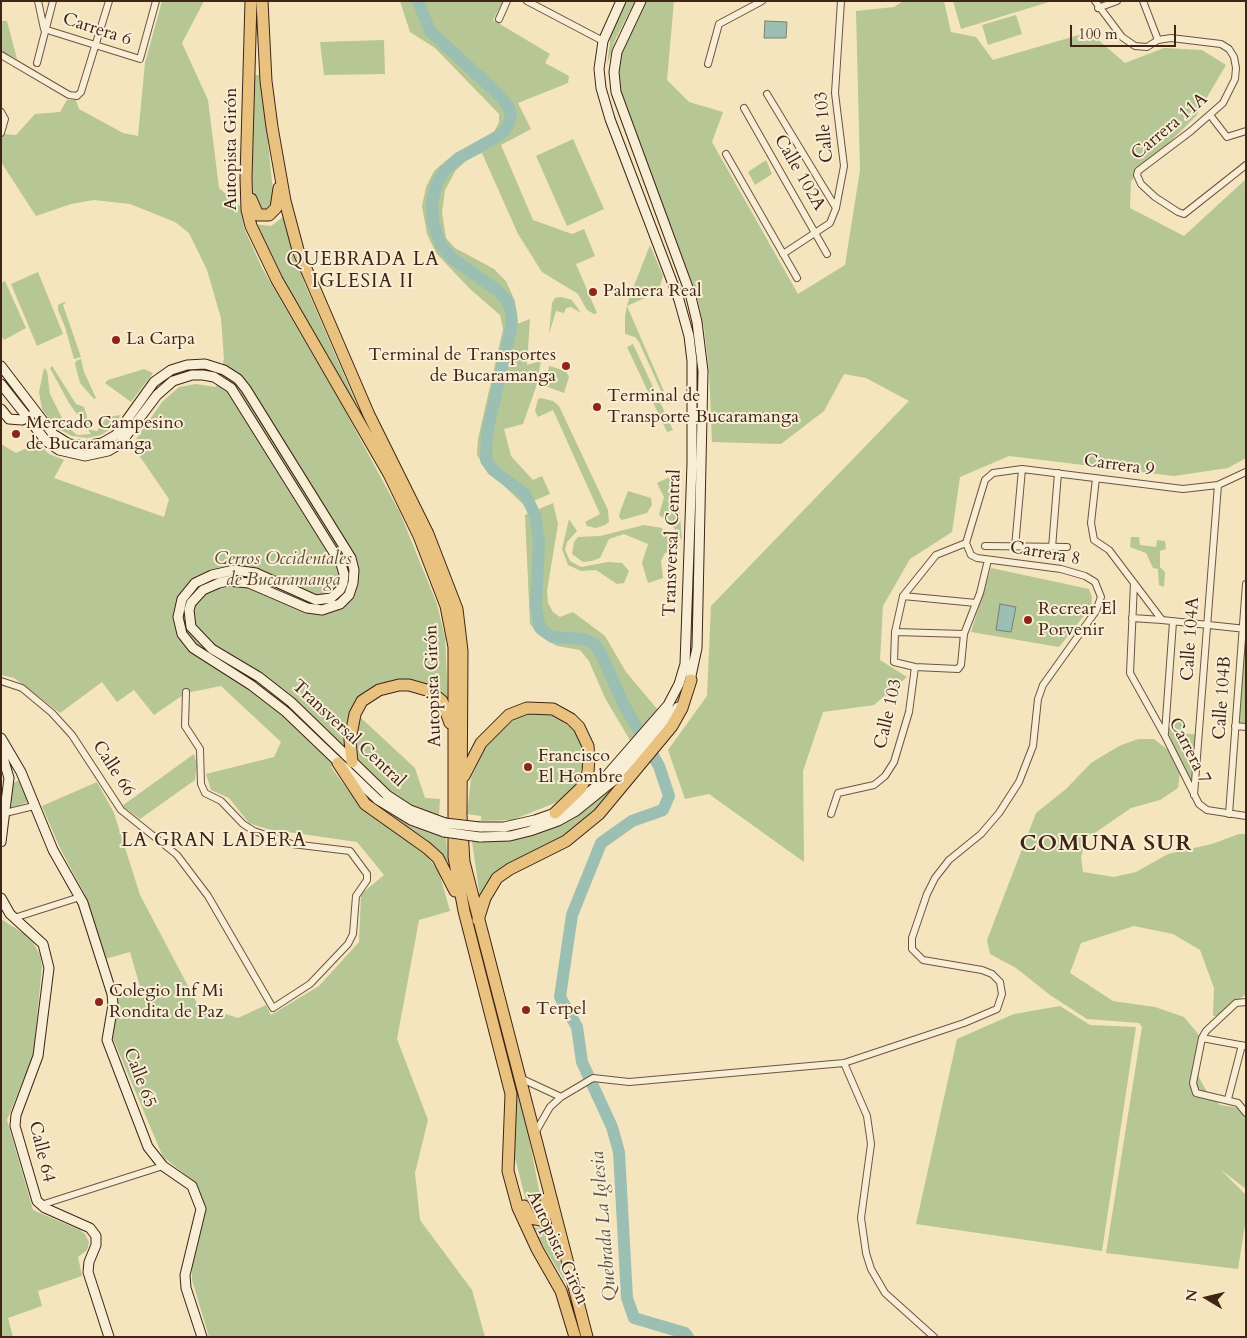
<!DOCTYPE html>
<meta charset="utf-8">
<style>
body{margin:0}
#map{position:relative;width:1247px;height:1338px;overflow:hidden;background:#f4e5be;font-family:Cardo,serif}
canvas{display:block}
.frame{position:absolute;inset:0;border:2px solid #402416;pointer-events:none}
.north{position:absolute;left:1182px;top:1273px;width:50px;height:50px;-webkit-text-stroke:4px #f8eed5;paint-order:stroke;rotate:279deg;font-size:14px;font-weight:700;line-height:20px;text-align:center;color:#402416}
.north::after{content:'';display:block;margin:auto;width:18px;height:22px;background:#402416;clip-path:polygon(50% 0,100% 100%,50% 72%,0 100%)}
.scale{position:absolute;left:1070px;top:25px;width:106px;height:22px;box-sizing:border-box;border:2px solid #402416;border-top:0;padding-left:6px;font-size:15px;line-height:18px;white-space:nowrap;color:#402416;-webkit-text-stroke:4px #f8eed5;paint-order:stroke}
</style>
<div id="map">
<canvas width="1247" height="1338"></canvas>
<div class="frame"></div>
<div class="north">N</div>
<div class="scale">100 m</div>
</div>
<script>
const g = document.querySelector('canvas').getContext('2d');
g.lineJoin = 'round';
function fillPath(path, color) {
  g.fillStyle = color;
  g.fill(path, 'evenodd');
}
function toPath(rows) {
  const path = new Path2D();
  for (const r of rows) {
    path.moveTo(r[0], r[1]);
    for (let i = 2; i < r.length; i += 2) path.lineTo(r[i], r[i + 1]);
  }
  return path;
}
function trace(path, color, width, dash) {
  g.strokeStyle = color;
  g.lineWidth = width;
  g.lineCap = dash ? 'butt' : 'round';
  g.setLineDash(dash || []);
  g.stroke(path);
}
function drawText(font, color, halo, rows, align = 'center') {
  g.font = font + ' Cardo,serif';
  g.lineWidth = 4;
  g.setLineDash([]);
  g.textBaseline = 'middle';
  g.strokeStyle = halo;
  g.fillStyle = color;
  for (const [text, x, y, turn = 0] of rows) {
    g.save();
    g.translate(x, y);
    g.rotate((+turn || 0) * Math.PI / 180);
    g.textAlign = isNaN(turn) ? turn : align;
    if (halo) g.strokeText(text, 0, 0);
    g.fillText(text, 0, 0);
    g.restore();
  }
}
fillPath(toPath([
 [162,1,204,1,182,43,208,100,219,188,240,206,244,228,262,268,344,409,400,513,437,604,445,638,448,699,431,686,384,683,369,689,357,700,348,715,346,745,331,767,361,808,427,856,439,872,450,911,419,920,397,1039,428,1120,415,1173,420,1220,472,1290,485,1337,209,1337,192,1280,192,1264,206,1210,196,1183,163,1157,112,1036,117,998,141,990,130,952,105,959,84,893,60,848,42,806,97,782,114,813,140,895,198,1005,238,1018,266,1005,271,1015,319,986,359,942,361,894,384,875,357,842,267,829,249,823,229,798,211,790,206,774,274,757,281,742,221,686,186,693,154,715,134,690,117,702,102,682,60,713,14,678,1,675,1,444,16,453,38,443,49,454,64,460,54,478,164,517,169,499,132,445,162,402,179,387,196,384,216,387,224,359,221,318,207,270,189,233,175,222,130,204,94,200,71,204,36,216,1,162,1,140,5,134,16,135,35,114,60,112,67,100,76,100,79,109,123,133,138,136,145,63],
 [400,1,503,1,493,20,550,54,545,63,569,76,568,83,518,103,531,129,501,145,533,220,572,234,584,229,595,256,576,264,597,313,594,314,587,310,578,294,542,272,518,234,482,153,467,160,456,170,445,190,442,213,446,238,455,248,494,269,506,281,515,301,517,324,530,319,527,365,541,361,536,387,523,424,504,429,511,456,533,480,542,476,550,494,524,505,486,469,477,455,478,439,503,329,500,315,469,288,436,253,427,234,422,206,426,187,434,171,455,153,493,134,499,122,499,114,435,48,410,32],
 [626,1,635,1,616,38,607,65,611,32],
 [644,1,674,1,667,80,689,102,723,112,712,142,798,294,845,265,860,170,856,11,894,7,903,1,944,1,951,32,976,37,993,60,1089,32,1125,63,1164,48,1202,50,1226,65,1196,116,1131,181,1130,208,1184,236,1246,179,1246,458,1228,468,1174,476,1009,456,960,477,952,532,910,559,883,606,880,660,907,677,874,705,823,712,803,771,804,862,709,794,685,799,668,750,707,696,711,606,909,401,866,378,844,374,824,411,781,444,712,442,709,370,704,328,696,293,619,89,618,69,622,49],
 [953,1,1052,1,961,29],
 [1016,15,1022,34,988,45,982,25],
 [1,21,7,21,17,59,1,51],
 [384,40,385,74,324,75,320,42],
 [254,75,261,75,273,191,272,203,267,210,262,210,254,196,252,182],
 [573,139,604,209,567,226,536,156],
 [766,160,772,174,755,185,748,172],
 [283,217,304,282,365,424,286,288,255,224,271,226],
 [650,245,663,276,658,292,627,306,669,403,667,404,639,342,635,337,625,334,625,316,627,306,630,296],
 [38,272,63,334,37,346,11,284],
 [5,281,26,328,4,340,1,335,1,283],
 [561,297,572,300,581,313,571,307,566,308,564,313,556,311,549,334,552,303,555,298],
 [64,302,66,302,63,305,81,357,74,359,65,327,58,310,58,305],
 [633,344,673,430,667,432,627,347],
 [81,359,84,372,96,398,94,399,80,383,75,364,76,361],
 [52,366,76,404,84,407,91,430,97,431,107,417,121,415,110,429,101,435,87,438,72,436,55,427,42,409,39,392,44,368,47,371,50,394,66,426,77,435,91,434,69,403,50,368],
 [549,366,566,371,569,377,564,393,545,386],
 [144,369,153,373,131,402,105,383,108,380],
 [541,398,553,401,559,406,608,510,609,522,605,525,596,528,587,526,585,522,600,514,553,410,538,417,535,411,538,399],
 [670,477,678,493,682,540,672,525,659,515,664,497,657,483],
 [628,491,651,498,652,505,647,513,622,520,619,517,620,512],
 [553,503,558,524,547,591,548,603,553,612,560,617,573,612,605,636,626,672,658,710,631,742,605,698,589,661,580,650,557,646,539,635,530,624,525,515],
 [569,519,577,531,567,542,565,550,570,561,581,567,608,562,622,563,629,571,624,583,617,584,596,570,581,571,568,565,562,549],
 [644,525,662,528,670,541,673,551,665,553,661,561,663,578,648,583,642,563,648,544,624,534,609,539,600,558,592,561,583,562,572,554,574,542,578,537,600,536],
 [1131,537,1139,537,1140,545,1156,547,1157,540,1165,541,1166,549,1160,551,1160,567,1165,572,1164,587,1159,585,1158,569,1153,568,1146,553,1130,547],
 [991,568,1089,589,1092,597,1091,607,1059,647,971,632],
 [1246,588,1246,727,1236,725],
 [527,713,550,715,573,728,583,748,584,762,574,788,560,801,512,820,481,821,481,816,467,814,471,778,487,745,514,719],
 [360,717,415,768,425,798,440,799,439,815,415,807,387,791,358,761,356,726],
 [1169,721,1182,722,1182,733,1199,735,1196,789,1173,748,1169,734],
 [1138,739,1154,739,1168,750,1180,772,1178,788,1160,800,1131,808,1086,839,1081,857,1083,872,1114,877,1136,872,1168,854,1212,844,1239,834,1246,834,1246,994,1218,1016,1213,1016,1214,988,1200,950,1173,934,1134,926,1081,943,1070,973,1113,1001,1155,1007,1184,1017,1199,1035,1196,1072,1207,1092,1220,1105,1240,1108,1246,1119,1246,1189,1220,1169,1246,1195,1246,1219,1238,1269,1106,1253,1142,1027,1139,1023,1087,1019,1050,995,1016,968,990,954,987,940,1036,813,1066,789,1091,763,1119,746],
 [194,754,197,764,195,780,140,819,122,806],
 [638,758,584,824,568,835,503,868,480,898,472,841,510,840,559,825,592,805],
 [20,780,28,802,11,808,13,783],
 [382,811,414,827,446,838,448,862,426,839],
 [1,919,26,935,34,944,40,955,42,967,33,1056,7,1120,33,1210,80,1230,85,1234,89,1242,87,1250,78,1257,82,1276,38,1291,42,1306,8,1318,13,1337,1,1337],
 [1060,1006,1090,1025,1136,1027,1102,1251,916,1224,957,1039,1014,1014],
 [505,1044,525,1117,543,1211,539,1215,534,1216,528,1209,513,1150,514,1088],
 [549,1215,566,1283,531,1226,538,1228,544,1224]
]), '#b6c695');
const water = toPath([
 [765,21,787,22,786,38,764,38,765,21],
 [1000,604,1016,607,1011,632,996,630,1000,604]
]);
fillPath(water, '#9cbfb3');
trace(water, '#778174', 1);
trace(toPath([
 [418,1,430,31,498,94,508,106,511,114,508,126,500,135,461,157,445,170,437,183,432,202,433,222,441,245,452,258,498,291,508,302,511,313,512,324,487,433,486,460,493,470,525,494,535,515,539,542,536,607,540,628,552,637,583,639,593,643,600,652,624,705,659,766,669,796,663,810,632,821,601,843,572,915,560,997,577,1027,582,1062,612,1127,619,1152,627,1298,634,1318,685,1333,688,1337]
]), '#9cbfb3', 12);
const street = toPath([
 [38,1,44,29,140,59,156,1],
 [527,1,603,41],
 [1095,1,1122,37,1135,46,1147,47,1158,40,1171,38,1221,44,1229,49,1234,57,1236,68,1235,79,1223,103,1191,131,1138,171,1137,175,1141,184,1155,197,1178,212,1184,214,1246,165],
 [1143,1,1158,40],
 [1098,8,1117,1],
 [499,19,507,1],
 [1,55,69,95,77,96,81,92,109,1],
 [37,63,53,1],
 [708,64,719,24,762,1],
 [767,94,836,208],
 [744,108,827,254],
 [1,112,5,119,1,133],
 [1210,115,1227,137,1246,131],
 [726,154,797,278],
 [783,254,830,223,836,208,844,166,835,93,841,1],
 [1096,478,1091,523,1094,540,1109,550,1162,620,1246,629],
 [966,543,985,480,993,473,1022,469,1183,489,1218,485,1246,472],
 [966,543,936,555,903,596,895,632,894,662,915,667,958,669,961,665,964,634,980,593,988,560],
 [985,546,1067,547],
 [1015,547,1022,469],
 [1052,548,1058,473],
 [1134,583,1130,673,1164,734,1199,804,1207,810,1246,816],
 [903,596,976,603],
 [1132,618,1162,620],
 [895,632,964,634],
 [1,681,22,688,52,713,72,735,121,810,177,855,208,896,273,1008,310,984,348,944,353,934,356,896,367,880,367,874,350,851,292,844,254,831,243,824,221,801,205,793,201,784,200,749,185,726,186,692],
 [1235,726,1246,727],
 [1165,733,1173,622],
 [1194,795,1218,485],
 [5,813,34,806],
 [831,814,838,793,874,785,885,776,894,762,909,712,915,667],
 [1229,814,1246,584],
 [14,918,80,897],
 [1246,1002,1236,1003,1206,1031,1202,1038,1193,1083,1196,1093,1238,1103,1246,1113],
 [1202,1038,1245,1046],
 [844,1063,867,1116,871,1144,861,1218,866,1253,871,1269,885,1293,934,1337],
 [520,1078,561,1097],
 [1228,1099,1242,1045],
 [535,1133,550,1107,561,1097,593,1078,629,1082,844,1063,964,1023,997,1009,1002,994,1000,982,992,974,982,970,923,960,912,949,912,938,927,894,935,878,949,860,981,834,999,813,1019,782,1033,746,1038,699,1043,685,1096,611,1101,597,1095,582,1085,576,1061,569,977,558,971,555,966,543],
 [41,1205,163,1166]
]);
const secondary = toPath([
 [641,1,617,52,614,72,616,92,690,293,697,322,703,371,697,648,689,685],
 [1,366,53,434,69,444,85,446,102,443,116,435,154,382,171,370,187,365,205,364,224,370,238,379,246,389,351,558,354,570,353,583,349,595,340,604,322,610,307,608,249,583,228,581,219,583,203,590,191,603,189,610,191,627,212,649,259,677,291,702,387,795,410,810,445,823],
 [1,384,46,441,59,450,85,456,108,451,120,444,157,395,173,381,192,375,203,375,214,377,231,388,341,564,344,574,343,583,340,590,331,598,316,600,256,573,234,570,212,575,195,583,182,599,178,617,182,634,193,648,251,685,286,712,378,800,411,820,444,832],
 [1,409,9,419,22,420,30,416],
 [1,738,21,772,53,850,83,903,112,994,113,1005,107,1040,148,1147,163,1166,192,1186,201,1209,185,1275,186,1288,202,1337],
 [1,751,9,778,1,842],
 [480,827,504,827,535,820,555,813,587,794,600,783,668,705,679,684,685,664,692,464,692,361,689,336,679,300,610,119,601,88,599,69,603,41,621,1],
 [480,837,510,836,530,831,558,821,576,811,613,781,678,707],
 [1,898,10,914,43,944,49,968,38,1056,16,1115,15,1126,37,1201,45,1208,90,1228,96,1236,96,1245,89,1262,88,1272,109,1337]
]);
const highway = toPath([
 [251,1,246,178,247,210,251,226,277,280,389,474,419,536,446,606,454,647,454,857,464,911,511,1094,508,1171,518,1208,537,1249,561,1291,575,1337],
 [262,1,266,81,272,127,285,201,298,250,369,415,428,534,457,609,462,651,461,815,464,862,587,1337],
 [251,199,258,215,269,215,276,208,279,188],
 [352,762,350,740,355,714,362,701,379,690,399,685,409,685,430,691,442,701,450,723],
 [338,763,365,804,427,848,438,858,455,891],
 [464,776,481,743,509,715,527,708,553,709,571,719,579,727,588,746,589,758,588,772,581,788,555,813],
 [478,920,485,898,497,878,510,869,566,841,599,814,672,726,682,708,691,680],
 [524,1206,530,1218,541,1220,548,1213,546,1199]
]);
trace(street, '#6d5440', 8);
trace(secondary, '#402416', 11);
trace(highway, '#402416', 13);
trace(street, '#f8eed5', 6);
trace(secondary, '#f8eed5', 9);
trace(highway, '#eac27f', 11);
const secondaryBridge = toPath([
 [445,823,480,827],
 [444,832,480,837]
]);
trace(secondaryBridge, '#402416', 11, []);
trace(secondaryBridge, '#f8eed5', 9);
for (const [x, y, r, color] of [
 [593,292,5,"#8f2418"],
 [116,340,5,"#8f2418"],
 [566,366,5,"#8f2418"],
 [597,407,5,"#8f2418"],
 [16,434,5,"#8f2418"],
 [1028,620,5,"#8f2418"],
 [528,767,5,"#8f2418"],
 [99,1002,5,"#8f2418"],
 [526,1010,5,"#8f2418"]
]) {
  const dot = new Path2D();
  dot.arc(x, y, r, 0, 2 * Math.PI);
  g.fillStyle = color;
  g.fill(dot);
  trace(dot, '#f8eed5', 2);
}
drawText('18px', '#402416', '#f8eed5', [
 ["Carrera 6",97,30,18],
 ["Calle 103",825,127,-95],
 ["Carrera 11A",1170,127,-40],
 ["Autopista Girón",232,149,-90],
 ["Calle 102A",799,173,60],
 ["Carrera 9",1119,466,8],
 ["Transversal Central",673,543,-88],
 ["Carrera 8",1045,554,10],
 ["Calle 104A",1191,639,-86],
 ["Autopista Girón",434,686,-92],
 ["Calle 104B",1223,698,-86],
 ["Calle 103",889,714,-77],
 ["Transversal Central",348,734,43],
 ["Carrera 7",1189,751,63],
 ["Calle 66",113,769,57],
 ["Calle 65",139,1078,69],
 ["Calle 64",41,1152,76],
 ["Autopista Girón",557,1248,65]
]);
drawText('18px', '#402416', '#f8eed5', [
 ["Palmera Real",603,292],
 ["La Carpa",126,340],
 ["Terminal de Transportes",556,356,"right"],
 ["de Bucaramanga",556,377,"right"],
 ["Terminal de",607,397],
 ["Transporte Bucaramanga",607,418],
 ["Mercado Campesino",26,424],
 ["de Bucaramanga",26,445],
 ["Recrear El",1038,610],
 ["Porvenir",1038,631],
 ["Francisco",538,757],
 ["El Hombre",538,778],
 ["Colegio Inf Mi",109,992],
 ["Rondita de Paz",109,1013],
 ["Terpel",536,1010]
], 'left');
drawText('italic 18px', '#5e4c36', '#f8eed5', [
 ["Cerros Occidentales",283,560],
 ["de Bucaramanga",283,581]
]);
g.letterSpacing = '1px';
drawText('19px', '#402416', '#f8eed5', [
 ["QUEBRADA LA",363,261],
 ["IGLESIA II",363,283],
 ["LA GRAN LADERA",214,842]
]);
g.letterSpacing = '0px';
drawText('italic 19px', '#5c5245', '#f8eed5', [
 ["Quebrada La Iglesia",605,1226,-95]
]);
g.letterSpacing = '1px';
drawText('bold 22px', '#402416', '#f8eed5', [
 ["COMUNA SUR",1106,845]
]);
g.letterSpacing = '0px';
</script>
